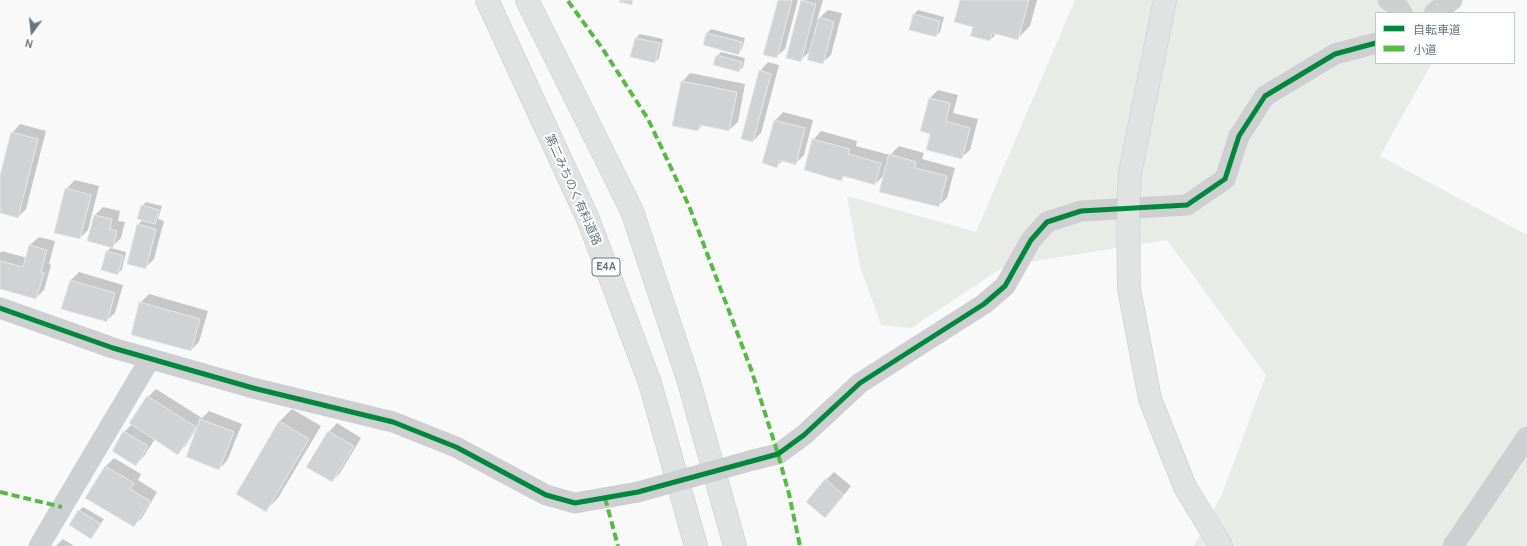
<!DOCTYPE html>
<meta charset="utf-8">
<style>
body{margin:0}
#map{position:relative;width:1527px;height:546px;overflow:hidden;background:#f9f9f9;font-family:Cabin,"Noto Sans JP",sans-serif}
canvas{display:block}
.legend{position:absolute;left:1375px;top:12px;width:140px;height:52px;box-sizing:border-box;background:#fff;border:1px solid #c1c8cd;margin:0;padding:5px 7px;list-style:none;font-size:12px;color:#657683}
.legend li{display:flex;align-items:center;gap:8px;height:20px}
.legend b{width:20px;border:1px solid #c1c8cd}
.north{position:absolute;left:12px;top:12px;width:40px;height:40px;-webkit-text-stroke:3px #fff;paint-order:stroke;rotate:195deg;font-size:11px;font-weight:700;line-height:16px;text-align:center;color:#657683}
.north::after{content:'';display:block;margin:auto;width:14px;height:18px;background:#657683;clip-path:polygon(50% 0,100% 100%,50% 72%,0 100%)}
</style>
<div id="map">
<canvas width="1527" height="546"></canvas>
<ul class="legend">
<li><b style="height:5px;background:#00873e"></b>自転車道</li>
<li><b style="height:5px;background:#58b947"></b>小道</li>
</ul>
<div class="north">N</div>
</div>
<script>
const g = document.querySelector('canvas').getContext('2d');
g.lineJoin = 'round';
function fillPath(path, color) {
  g.fillStyle = color;
  g.fill(path, 'evenodd');
}
function toPath(rows) {
  const path = new Path2D();
  for (const r of rows) {
    path.moveTo(r[0], r[1]);
    for (let i = 2; i < r.length; i += 2) path.lineTo(r[i], r[i + 1]);
  }
  return path;
}
function trace(path, color, width, dash) {
  g.strokeStyle = color;
  g.lineWidth = width;
  g.lineCap = dash ? 'butt' : 'round';
  g.setLineDash(dash || []);
  g.stroke(path);
}
function drawText(font, color, halo, rows, align = 'center') {
  g.font = font + ' Cabin,"Noto Sans JP",sans-serif';
  g.lineWidth = 4;
  g.setLineDash([]);
  g.textBaseline = 'middle';
  g.strokeStyle = halo;
  g.fillStyle = color;
  for (const [text, x, y, turn = 0] of rows) {
    g.save();
    g.translate(x, y);
    g.rotate((+turn || 0) * Math.PI / 180);
    g.textAlign = isNaN(turn) ? turn : align;
    if (halo) g.strokeText(text, 0, 0);
    g.fillText(text, 0, 0);
    g.restore();
  }
}
fillPath(toPath([
 [1075,0,1452,0,1452,13,1376,13,1376,63,1432,63,1380,156,1527,235,1527,546,1194,546,1222,494,1266,375,1167,240,1005,266,911,328,881,325,860,266,847,196,976,232]
]), '#e8ebe6');
fillPath(toPath([
 [779,0,798,0,785,49,776,57],
 [803,0,823,0,817,20,828,10,842,13,831,55,822,63,811,50,800,61],
 [961,0,1037,0,1030,26,1018,38,997,33,990,40,974,27],
 [918,10,944,17,940,32,936,36,914,14],
 [711,29,745,38,742,49,738,53,704,44,707,33],
 [640,34,663,39,659,58,655,62,632,57,636,38],
 [721,52,745,58,743,67,739,71,717,56],
 [768,62,779,65,761,133,753,141,760,71],
 [690,73,745,84,738,122,729,130,703,125,698,130,682,82],
 [938,90,958,95,953,113,978,119,970,150,961,158,931,133,921,130,930,98],
 [783,112,813,120,804,155,795,164,783,160,777,166,775,121],
 [20,124,46,131,26,209,18,217,0,212,0,179,12,133],
 [821,131,857,141,856,146,890,155,899,146,924,153,922,159,955,168,947,198,938,206,885,174,875,184,845,176,841,180,813,140],
 [75,180,99,186,88,230,80,238,66,189],
 [146,202,162,206,158,219,164,221,154,259,146,267,138,225,143,219,142,206],
 [103,207,120,211,118,221,125,222,121,238,111,248,126,252,122,269,118,274,107,252,112,246,88,241,95,215],
 [39,237,55,241,49,264,51,265,44,290,36,298,0,288,0,253,2,251,27,258,30,245],
 [79,272,123,285,115,313,106,321,71,280],
 [149,294,208,311,199,342,191,350,140,303],
 [156,389,202,418,209,411,242,424,227,461,219,469,196,429,186,445,177,454,155,439,144,456,136,465,124,432,132,424,148,397],
 [292,409,321,426,278,498,266,510,237,494,280,421],
 [337,423,361,438,340,473,332,481,329,432],
 [114,458,141,474,138,480,157,492,142,518,133,526,87,498,106,466],
 [834,472,851,486,833,508,826,480],
 [83,507,104,519,91,538,79,511],
 [63,539,74,546,56,546]
]), '#0003');
const building = toPath([
 [620,0,633,0,632,5,619,2,620,0],
 [778,0,792,0,777,58,763,55,778,0],
 [801,0,816,4,801,62,786,58,801,0],
 [960,0,1029,0,1018,40,992,33,990,41,970,36,973,27,954,22,960,0],
 [913,14,940,21,936,37,909,30,913,14],
 [819,17,834,22,823,64,807,60,819,17],
 [706,33,742,42,739,55,703,45,706,33],
 [635,38,660,43,655,63,630,57,635,38],
 [716,55,742,62,739,72,713,65,716,55],
 [759,70,771,74,753,142,741,139,759,70],
 [681,81,737,92,729,131,700,125,698,131,672,126,681,81],
 [929,98,950,103,946,121,970,128,962,159,926,150,930,134,920,131,929,98],
 [774,120,805,128,796,165,779,160,777,168,762,163,774,120],
 [11,132,38,139,18,218,0,213,0,175,11,132],
 [812,139,850,149,848,154,881,163,875,185,843,176,841,181,804,170,812,139],
 [889,154,916,162,915,168,947,176,939,207,879,192,889,154],
 [65,188,91,195,80,239,54,233,65,188],
 [141,205,159,210,155,224,137,219,141,205],
 [94,215,112,219,110,229,117,231,113,248,87,241,94,215],
 [137,224,156,229,146,269,127,264,137,224],
 [29,245,47,250,41,272,44,273,36,299,0,289,0,261,23,267,29,245],
 [106,251,123,256,118,275,101,270,106,251],
 [70,280,115,293,107,322,61,309,70,280],
 [139,302,200,319,191,351,131,335,139,302],
 [147,396,196,427,178,455,129,423,147,396],
 [200,419,234,432,219,470,186,457,200,419],
 [279,421,309,439,266,512,236,494,279,421],
 [123,431,148,446,136,466,112,451,123,431],
 [328,431,354,446,332,482,306,467,328,431],
 [105,466,134,483,130,489,150,501,134,527,85,498,105,466],
 [825,479,844,495,825,518,806,502,825,479],
 [78,510,101,524,91,539,69,525,78,510]
]);
fillPath(building, '#d0d2d3');
trace(building, '#e8e8e8', 1);
const secondary = toPath([
 [1165,0,1130,173,1128,209,1129,289,1150,399,1185,487,1221,546]
]);
const highway = toPath([
 [487,0,588,219,650,383,696,546],
 [527,0,632,211,689,382,735,546]
]);
trace(secondary, '#d5d6d7', 24);
trace(highway, '#d5d6d6', 24);
trace(toPath([
 [1388,0,1396,4,1402,13],
 [1434,13,1452,0],
 [0,308,113,348,253,388,393,422,456,447,546,495,575,503,638,492],
 [753,460,778,454,804,435,860,383,984,304,1005,286,1031,240,1047,222,1081,211,1187,205,1225,179,1239,136,1265,96,1335,54,1376,43],
 [39,546,150,359],
 [1453,546,1527,437]
]), '#cecfd0', 21);
trace(secondary, '#e1e2e2', 22);
trace(highway, '#e1e2e2', 22);
trace(toPath([
 [638,492,753,460]
]), '#cecfd0', 21);
trace(toPath([
 [568,1,602,48,648,119,689,206,751,369,778,454,789,494,800,546],
 [0,492,62,507],
 [605,498,618,546]
]), '#58b947', 4, [8, 4]);
trace(toPath([
 [0,308,113,348,253,388,393,422,456,447,546,495,575,503,638,492,778,454,804,435,860,383,984,304,1005,286,1031,240,1047,222,1081,211,1187,205,1225,179,1239,136,1265,96,1335,54,1376,43]
]), '#00873e', 5);
for (const [x, y, w] of [
 [606,267,28]
]) {
  const box = new Path2D();
  box.roundRect(x - w / 2, y - 9, w, 18, 3);
  g.fillStyle = '#fff';
  g.fill(box);
  trace(box, '#657683', 1);
}
drawText('bold 11px', '#657683', null, [
 ["E4A",606,267]
]);
drawText('12px', '#657683', '#fff', [
 ["第二みちのく有料道路",573,190,66]
]);
</script>
